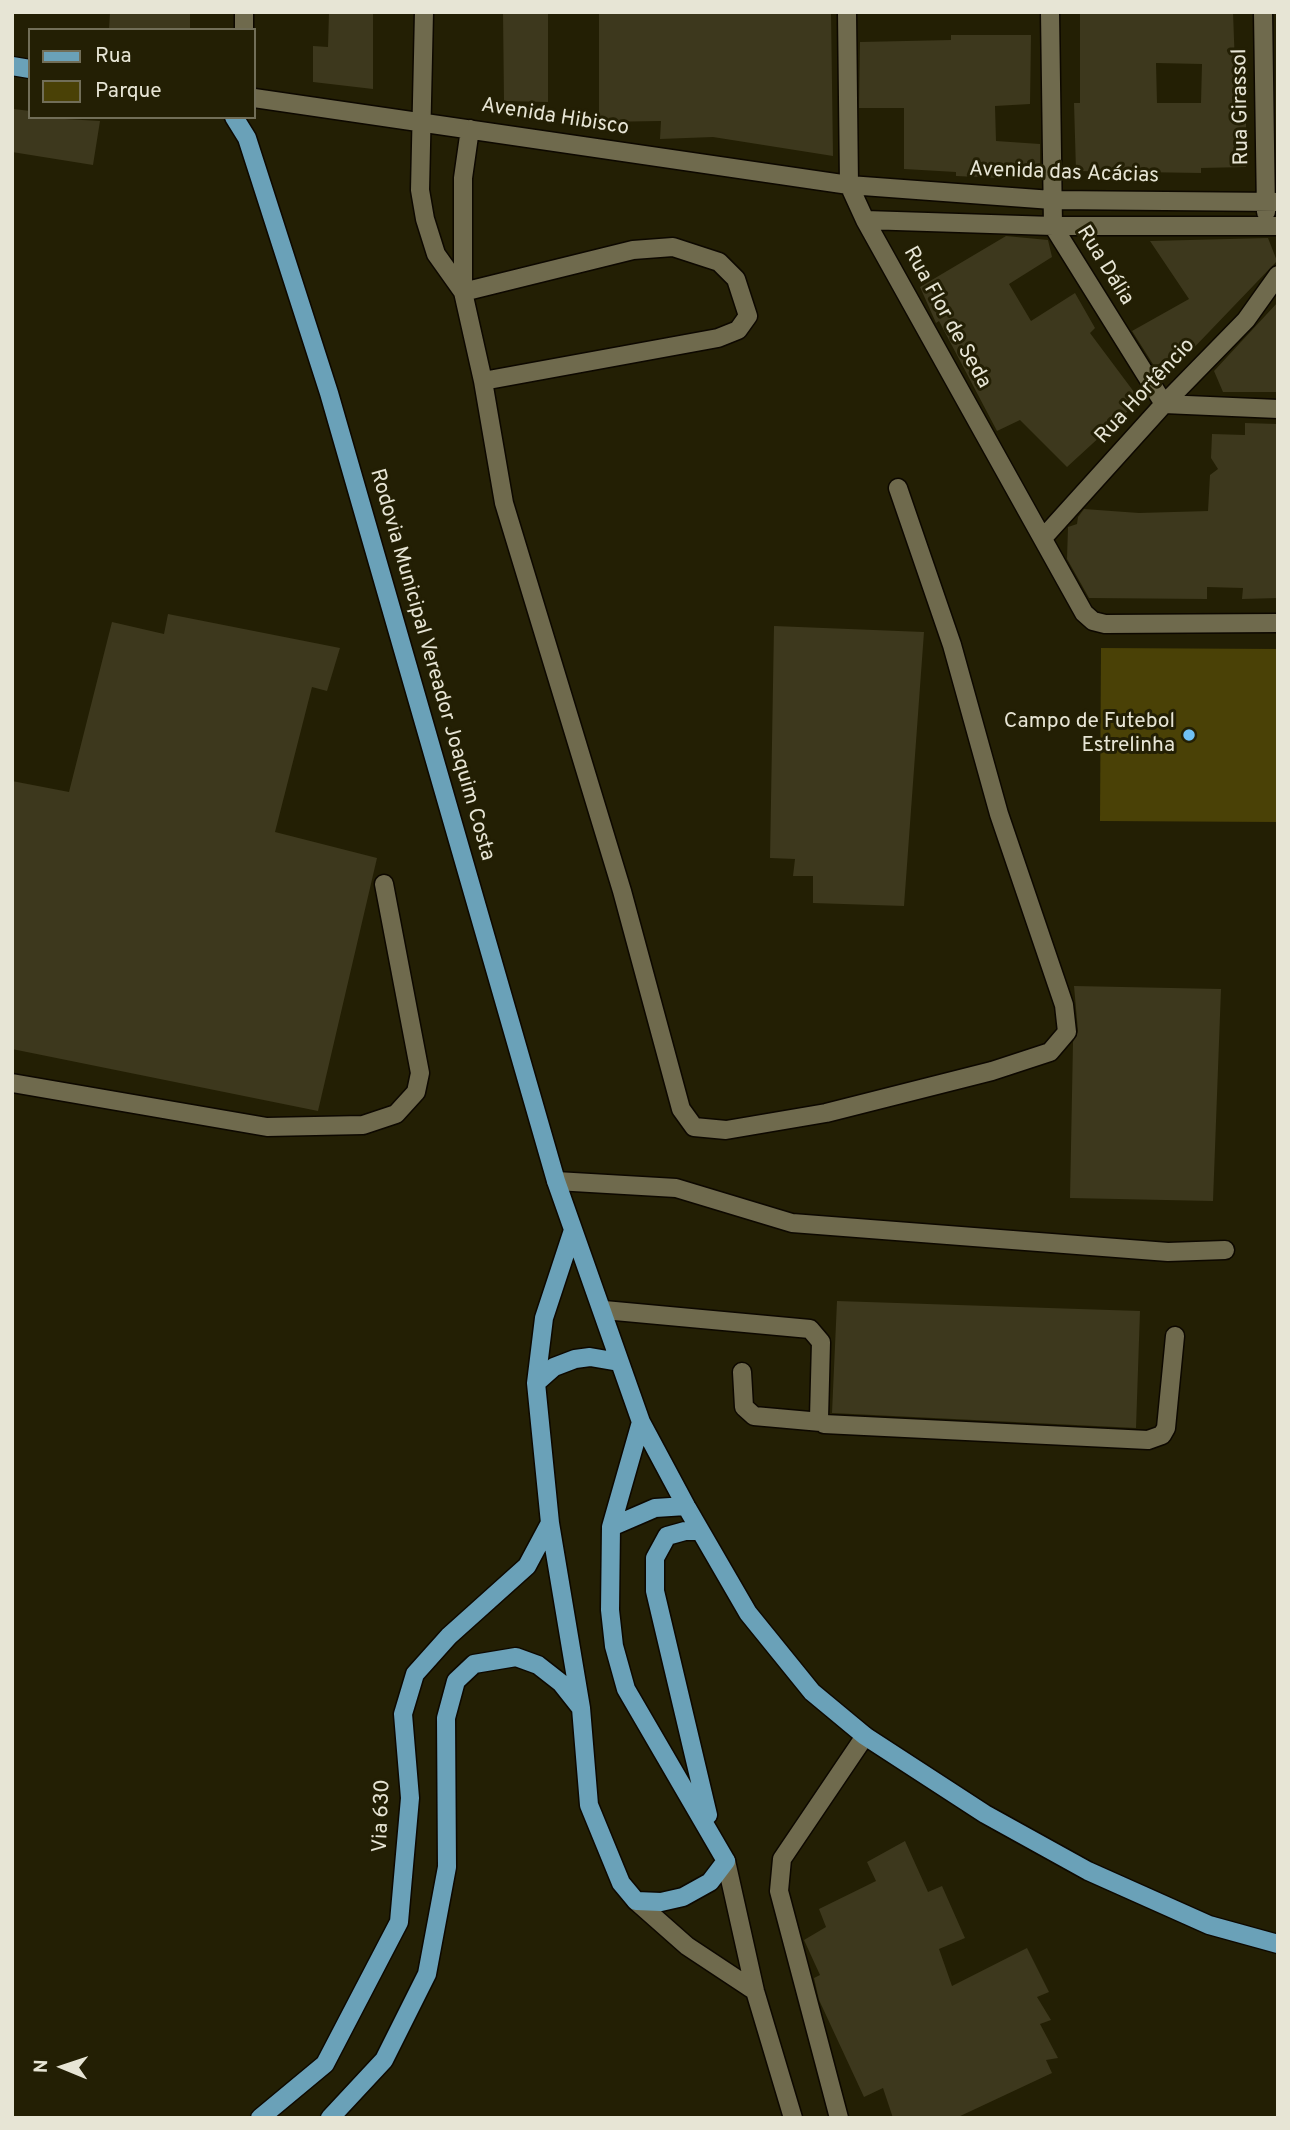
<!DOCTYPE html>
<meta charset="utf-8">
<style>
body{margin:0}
#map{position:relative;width:1290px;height:2130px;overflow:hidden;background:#231f04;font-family:Overpass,sans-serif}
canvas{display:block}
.frame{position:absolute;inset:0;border:14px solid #e7e5d5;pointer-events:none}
.legend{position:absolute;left:28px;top:28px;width:228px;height:91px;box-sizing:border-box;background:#231f04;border:2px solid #716e58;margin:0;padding:9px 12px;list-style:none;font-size:21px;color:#e7e5d5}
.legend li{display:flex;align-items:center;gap:14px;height:35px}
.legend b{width:35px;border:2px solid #716e58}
.north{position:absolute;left:28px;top:2032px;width:70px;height:70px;-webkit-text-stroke:5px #231f04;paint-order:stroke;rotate:272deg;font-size:19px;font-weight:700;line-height:28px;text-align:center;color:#e7e5d5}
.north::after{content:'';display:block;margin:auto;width:24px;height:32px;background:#e7e5d5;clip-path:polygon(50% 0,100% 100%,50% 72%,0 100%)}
</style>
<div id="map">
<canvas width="1290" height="2130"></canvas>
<div class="frame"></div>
<ul class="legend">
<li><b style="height:9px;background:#6aa1b8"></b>Rua</li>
<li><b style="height:19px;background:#4a4106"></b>Parque</li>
</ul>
<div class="north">N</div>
</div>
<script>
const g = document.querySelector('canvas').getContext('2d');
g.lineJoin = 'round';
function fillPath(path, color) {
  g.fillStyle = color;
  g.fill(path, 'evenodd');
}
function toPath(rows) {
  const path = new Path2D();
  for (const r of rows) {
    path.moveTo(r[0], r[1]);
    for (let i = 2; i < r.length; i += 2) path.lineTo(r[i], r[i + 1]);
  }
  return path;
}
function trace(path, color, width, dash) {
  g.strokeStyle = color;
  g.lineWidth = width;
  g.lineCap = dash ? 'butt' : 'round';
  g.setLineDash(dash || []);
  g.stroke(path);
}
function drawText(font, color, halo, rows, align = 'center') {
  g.font = font + ' Overpass,sans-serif';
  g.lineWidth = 6;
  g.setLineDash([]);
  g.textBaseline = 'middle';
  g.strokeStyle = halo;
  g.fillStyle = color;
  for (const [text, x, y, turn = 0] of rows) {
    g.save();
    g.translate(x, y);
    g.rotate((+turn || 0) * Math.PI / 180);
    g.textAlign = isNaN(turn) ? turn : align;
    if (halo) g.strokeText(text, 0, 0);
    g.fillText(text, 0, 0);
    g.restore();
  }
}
fillPath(toPath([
 [1101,648,1278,649,1278,822,1100,821]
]), '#4a4106');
fillPath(toPath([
 [110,12,190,12,190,30,109,30],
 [329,12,373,12,373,89,313,82,313,46,328,47],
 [503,12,548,12,548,102,504,101],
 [599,12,831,12,833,156,713,137,660,139,661,121,599,122],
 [1080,12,1233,12,1235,66,1246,66,1246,167,1201,168,1201,173,1076,171,1074,103,1080,103],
 [1156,63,1202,64,1201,103,1157,103],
 [951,35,1031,35,1030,104,995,106,996,141,1040,144,1040,180,956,176,956,172,904,169,904,108,859,108,860,42,951,40],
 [14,109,30,111,30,117,100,121,93,165,12,152],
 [1006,236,1048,240,1052,257,1009,284,1031,321,1075,293,1095,328,1090,333,1140,400,1067,467,1020,420,997,431,939,321,936,323,920,287],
 [1268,238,1277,261,1163,380,1132,331,1189,299,1150,241],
 [1278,302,1278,392,1223,392,1214,371],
 [1245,423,1277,424,1278,598,1242,599,1243,588,1207,587,1207,599,1089,598,1067,559,1068,527,1077,524,1078,517,1084,509,1139,513,1208,511,1210,475,1218,469,1211,458,1212,434,1245,435],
 [168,614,340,648,327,691,312,687,275,832,377,858,318,1111,12,1049,12,781,69,792,112,622,164,634],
 [774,626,924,632,904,906,813,903,813,876,793,876,795,859,770,858],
 [1074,986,1221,989,1213,1201,1070,1198,1073,1042,1078,1031],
 [837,1301,1140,1311,1136,1428,832,1413],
 [905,1841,928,1892,942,1886,965,1938,939,1949,952,1986,1027,1948,1049,1992,1037,1997,1051,2020,1040,2024,1058,2058,1046,2060,1052,2073,956,2118,893,2118,883,2088,864,2097,819,2000,814,1978,820,1975,804,1940,826,1927,819,1909,876,1881,867,1862]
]), '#3d381d');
const minor = toPath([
 [244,12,244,30],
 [424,12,420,190,425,219,436,254,463,292,483,381,504,503,622,891,681,1109,694,1127,726,1130,826,1113,992,1071,1050,1052,1067,1032,1064,1005,999,814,952,645,898,488],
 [847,12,849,185,865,220,1084,613,1093,621,1105,624,1278,623],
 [1050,12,1053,226,1164,404,1278,409],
 [1263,12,1266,212],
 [254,98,849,185,1052,200,1278,202],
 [470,129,463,178,463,292,633,250,673,247,719,262,736,279,748,316,738,330,718,338,483,381],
 [865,220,1053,226,1278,226],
 [1043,538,1164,404,1246,320,1278,275],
 [12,1083,267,1127,363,1125,396,1114,416,1092,420,1073,384,884],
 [556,1181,676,1188,792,1223,1168,1252,1225,1250],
 [604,1310,810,1329,821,1342,819,1418,824,1424,1148,1440,1162,1435,1166,1428,1175,1336],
 [742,1372,744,1407,754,1416,821,1422],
 [726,1861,755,1991,793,2118],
 [636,1901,687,1946,755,1991],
 [839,2118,779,1891,782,1859,865,1736]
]);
const major = toPath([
 [12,66,30,69],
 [234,117,247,138,329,393,556,1181,641,1422,686,1506,748,1613,812,1692,865,1736,985,1814,1088,1871,1209,1925,1278,1944],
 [573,1230,544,1318,536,1383,550,1523,581,1708,589,1805,621,1883,636,1901,661,1902,683,1897,710,1882,726,1861,626,1689,614,1646,610,1610,611,1527,641,1422],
 [536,1383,554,1367,575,1359,590,1357,619,1362],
 [611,1527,655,1508,686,1506],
 [700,1531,685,1531,667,1536,655,1558,655,1591,708,1815],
 [260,2118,325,2064,399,1922,410,1798,403,1714,415,1674,449,1636,527,1566,550,1523],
 [330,2118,384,2060,427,1974,447,1867,446,1718,456,1681,474,1664,516,1657,538,1665,561,1683,580,1707]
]);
trace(minor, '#0d0800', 21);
trace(major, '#0d0800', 21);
trace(minor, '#6f6a4d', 18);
trace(major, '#6aa1b8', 18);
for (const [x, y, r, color] of [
 [1189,735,7,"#70c1f4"]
]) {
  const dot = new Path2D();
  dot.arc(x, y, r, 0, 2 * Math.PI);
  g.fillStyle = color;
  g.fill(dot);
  trace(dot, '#231f04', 2.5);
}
drawText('21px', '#e7e5d5', '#231f04', [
 ["Rua Girassol",1242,107,-91],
 ["Avenida Hibisco",555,118,9],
 ["Avenida das Acácias",1064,174,2],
 ["Rua Dália",1104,266,58],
 ["Rua Flor de Seda",946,318,61],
 ["Rua Hortêncio",1146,392,-47],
 ["Rodovia Municipal Vereador Joaquim Costa",431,665,74],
 ["Via 630",383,1816,-88]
]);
drawText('21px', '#e7e5d5', '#231f04', [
 ["Campo de Futebol",1175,723],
 ["Estrelinha",1175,747]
], 'right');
</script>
